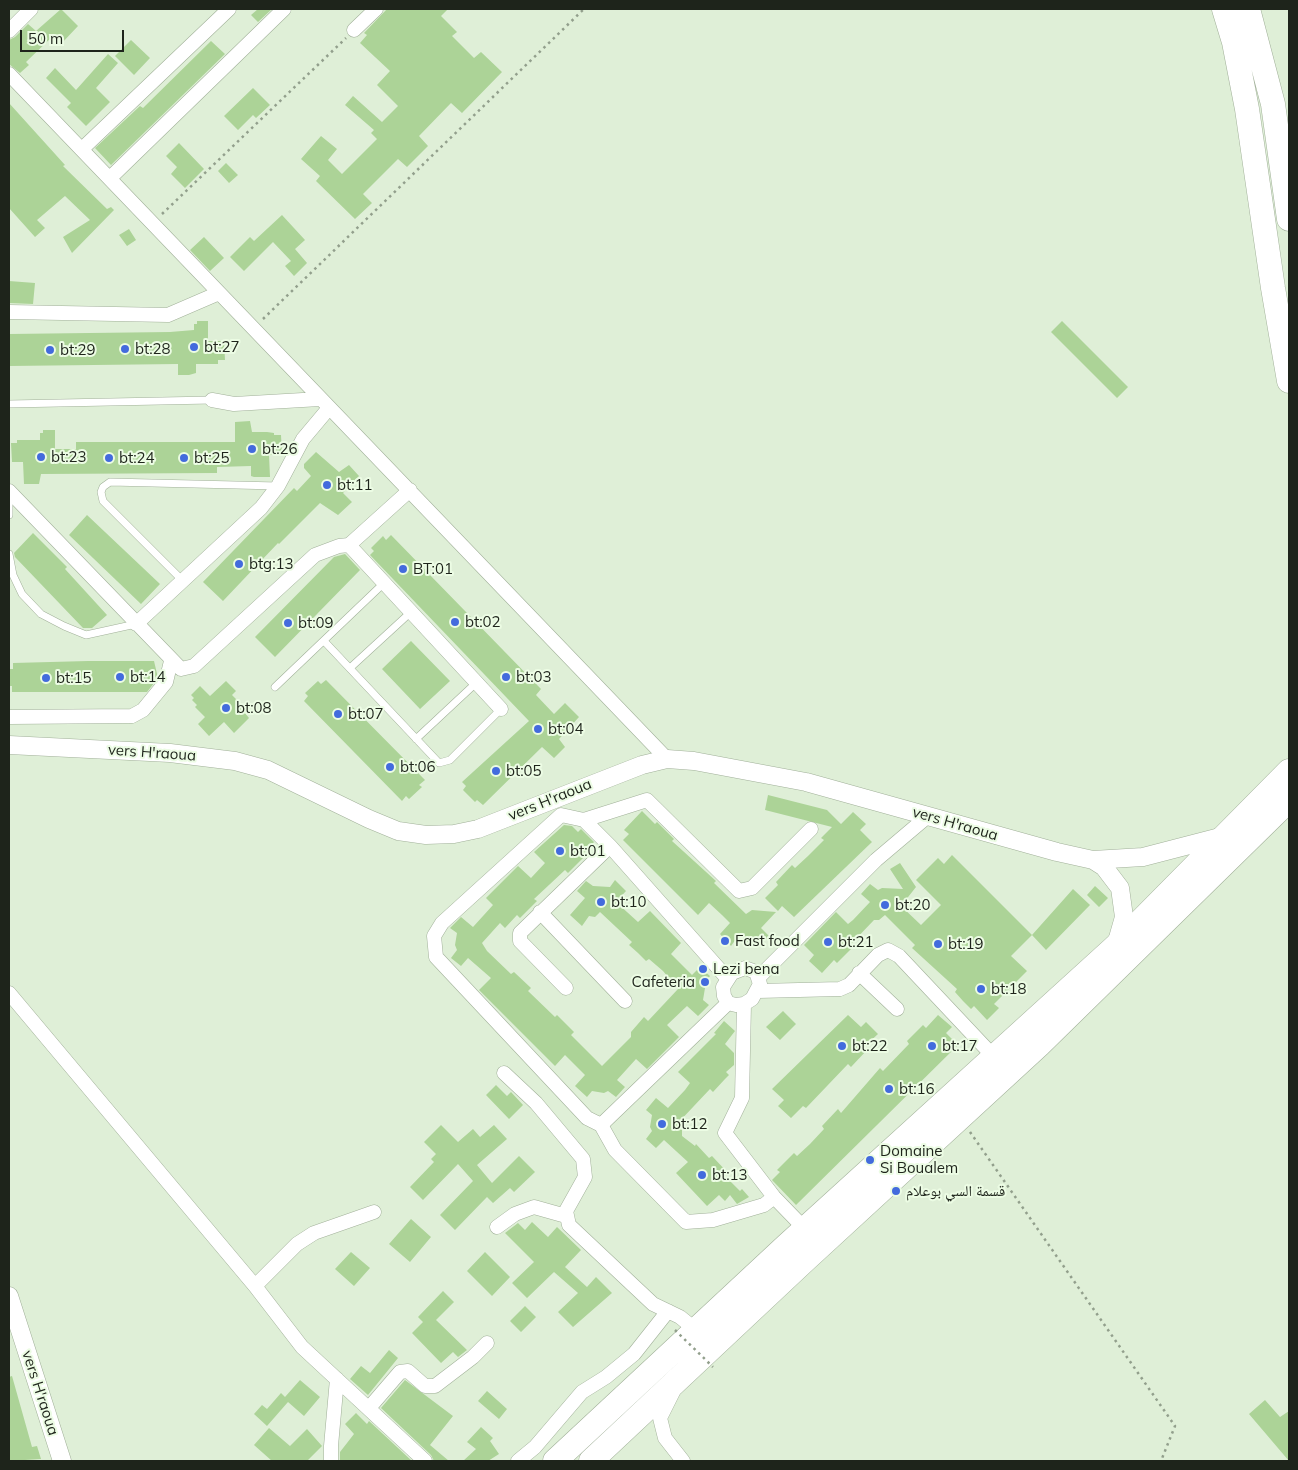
<!DOCTYPE html>
<meta charset="utf-8">
<style>
body{margin:0}
#map{position:relative;width:1298px;height:1470px;overflow:hidden;background:#dfefd7;font-family:Mulish,sans-serif}
canvas{display:block}
.frame{position:absolute;inset:0;border:10px solid #1e241b;pointer-events:none}
.scale{position:absolute;left:20px;top:30px;width:104px;height:22px;box-sizing:border-box;border:2px solid #1e241b;border-top:0;padding-left:6px;font-size:15px;line-height:18px;white-space:nowrap;color:#1e241b;-webkit-text-stroke:4px #ecfce4;paint-order:stroke}
</style>
<div id="map">
<canvas width="1298" height="1470"></canvas>
<div class="frame"></div>
<div class="scale">50 m</div>
</div>
<script>
const g = document.querySelector('canvas').getContext('2d');
g.lineJoin = 'round';
function fillPath(path, color) {
  g.fillStyle = color;
  g.fill(path, 'evenodd');
}
function toPath(rows) {
  const path = new Path2D();
  for (const r of rows) {
    path.moveTo(r[0], r[1]);
    for (let i = 2; i < r.length; i += 2) path.lineTo(r[i], r[i + 1]);
  }
  return path;
}
function trace(path, color, width, dash) {
  g.strokeStyle = color;
  g.lineWidth = width;
  g.lineCap = dash ? 'butt' : 'round';
  g.setLineDash(dash || []);
  g.stroke(path);
}
function drawText(font, color, halo, rows, align = 'center') {
  g.font = font + ' Mulish,"Noto Naskh Arabic",sans-serif';
  g.lineWidth = 4;
  g.setLineDash([]);
  g.textBaseline = 'middle';
  g.strokeStyle = halo;
  g.fillStyle = color;
  for (const [text, x, y, turn = 0] of rows) {
    g.save();
    g.translate(x, y);
    g.rotate((+turn || 0) * Math.PI / 180);
    g.textAlign = isNaN(turn) ? turn : align;
    if (halo) g.strokeText(text, 0, 0);
    g.fillText(text, 0, 0);
    g.restore();
  }
}
fillPath(toPath([
 [61,9,78,26,61,44,53,36,26,62,29,65,20,73,9,64,9,40,15,37,28,24,36,31],
 [258,9,272,9,258,22,251,15],
 [387,9,448,9,441,16,457,32,452,36,474,58,481,52,502,72,462,113,451,103,419,136,428,146,407,167,398,159,363,194,372,203,355,219,316,181,320,176,301,159,321,136,337,149,328,160,342,174,377,139,371,133,374,130,345,105,353,96,382,122,398,106,377,85,390,71,360,43,367,35,364,33],
 [131,40,150,58,134,75,115,56],
 [211,41,225,54,111,165,95,148,140,106,143,108],
 [108,54,118,63,96,88,110,102,86,126,67,107,71,103,46,78,55,68,76,90],
 [253,88,270,105,256,118,253,115,238,130,224,116],
 [9,103,65,165,63,166,107,209,111,207,114,210,72,253,63,237,90,220,65,196,37,220,45,228,35,237,9,208],
 [179,143,204,169,185,188,171,174,177,167,166,156],
 [226,163,238,175,229,183,218,171],
 [282,215,305,240,295,249,307,263,294,276,285,266,291,261,273,242,244,271,230,257,250,237,254,241],
 [129,229,136,240,127,246,119,235],
 [204,237,224,258,210,271,190,250],
 [9,281,35,283,33,304,9,303],
 [197,321,208,321,208,341,224,341,225,360,218,360,218,364,196,364,196,373,189,375,178,375,178,364,9,366,9,334,170,332,194,330,194,324,197,324],
 [1062,321,1128,387,1117,398,1051,332],
 [250,421,252,432,267,432,274,433,274,435,281,435,282,454,269,455,270,477,254,477,251,476,251,466,217,467,217,473,41,474,39,484,24,484,23,462,12,462,11,443,17,443,17,440,40,440,40,433,43,433,43,430,55,430,55,449,76,449,76,442,235,442,235,422],
 [316,452,339,472,349,465,359,476,343,493,352,502,338,515,320,503,279,544,278,543,223,601,203,582,294,488,297,491,311,476,304,468,304,464],
 [87,515,160,584,141,604,69,535],
 [33,533,67,567,65,569,107,615,92,628,83,628,15,557,14,553],
 [391,535,541,689,536,695,554,714,565,703,579,717,559,739,565,747,554,758,542,747,483,805,477,800,475,802,463,790,466,786,462,782,529,721,370,555,374,551,371,548,383,536,386,540],
 [345,554,360,570,275,657,255,637,334,557],
 [411,641,450,681,420,709,382,669],
 [88,661,154,661,158,678,147,692,12,692,12,686,9,686,9,669,13,669,13,663],
 [326,680,425,780,419,785,422,787,409,799,406,796,402,801,304,701,308,696,305,693,318,681,321,684],
 [226,681,236,691,232,695,242,705,240,707,249,718,234,733,224,722,209,736,198,724,205,717,195,707,197,705,192,700,194,698,191,695,200,686,210,696],
 [768,795,827,810,841,824,853,812,866,824,860,830,872,842,794,917,782,906,778,911,765,898,778,885,776,882,792,865,795,868,808,856,824,840,821,838,832,827,765,810],
 [642,811,655,824,657,822,674,839,672,841,716,881,714,883,746,914,752,910,776,912,761,928,769,936,760,946,753,940,748,942,736,939,731,946,720,934,730,923,722,915,709,903,698,915,623,840,629,834,624,830],
 [564,825,572,826,578,832,581,829,594,842,584,853,586,855,568,873,565,870,534,899,537,901,520,918,517,915,505,928,500,923,482,943,487,951,511,974,514,972,531,988,528,991,555,1017,557,1015,574,1032,571,1035,602,1066,631,1037,631,1032,644,1017,648,1021,678,989,663,971,649,959,646,961,638,953,629,945,632,942,600,912,595,917,589,916,582,926,570,915,585,898,577,891,586,881,593,886,610,887,615,880,626,891,616,902,638,922,650,911,681,943,671,954,692,975,700,967,710,976,704,984,705,988,703,1000,709,1005,698,1016,687,1006,667,1025,679,1037,647,1069,636,1059,617,1080,625,1087,616,1097,608,1091,604,1093,592,1091,587,1097,575,1086,585,1075,565,1055,555,1066,479,990,491,978,468,958,461,966,451,958,457,950,455,945,457,933,450,928,461,917,473,927,493,905,486,898,518,866,531,878,545,863,534,852],
 [952,855,1032,935,1011,956,1027,971,994,1004,999,1008,987,1020,974,1006,971,1009,963,1001,955,992,957,989,912,948,915,945,885,915,879,920,874,920,851,944,853,947,837,963,834,960,822,973,809,961,814,955,804,945,836,912,848,924,853,920,870,902,861,894,870,884,878,890,882,888,903,889,890,869,900,863,916,887,901,906,921,925,941,905,916,880,938,858,944,864],
 [1095,886,1108,898,1099,907,1087,895],
 [1073,889,1090,905,1046,950,1032,935],
 [783,1011,796,1024,780,1040,766,1027],
 [848,1015,861,1027,866,1022,878,1034,864,1047,867,1050,851,1067,848,1064,806,1108,803,1106,791,1118,778,1106,784,1100,772,1089],
 [938,1015,952,1027,946,1033,958,1045,796,1205,772,1180,780,1172,777,1170,794,1153,797,1156,810,1144,824,1129,822,1126,838,1109,841,1113,880,1068,883,1071,909,1044,907,1041,923,1025,926,1028],
 [724,1021,735,1031,725,1044,734,1053,734,1065,726,1072,729,1075,725,1079,713,1092,710,1089,677,1124,682,1130,682,1136,695,1146,696,1144,709,1158,712,1156,728,1173,725,1176,740,1191,742,1189,749,1197,737,1204,730,1195,725,1201,719,1195,707,1206,676,1173,688,1162,664,1140,656,1148,646,1139,652,1131,650,1127,652,1115,646,1110,656,1098,668,1108,685,1090,690,1083,678,1072,716,1034,714,1033],
 [496,1085,507,1096,511,1092,523,1105,509,1119,486,1095],
 [441,1125,458,1142,473,1129,480,1137,494,1125,507,1139,477,1165,492,1183,519,1156,535,1172,514,1192,510,1188,493,1203,487,1197,455,1230,440,1215,473,1181,458,1164,423,1200,410,1187,434,1162,431,1159,436,1154,424,1142],
 [411,1219,431,1237,410,1262,389,1244],
 [532,1222,548,1237,557,1227,581,1250,565,1267,587,1287,596,1277,612,1293,573,1327,558,1312,578,1293,554,1272,527,1298,512,1283,534,1262,505,1233,518,1223,525,1230],
 [351,1252,370,1268,354,1286,335,1269],
 [485,1252,510,1277,492,1296,467,1271],
 [443,1291,454,1302,436,1320,467,1350,458,1357,453,1352,441,1363,412,1333,423,1322,418,1317],
 [525,1306,536,1317,521,1332,510,1321],
 [389,1350,398,1358,368,1395,350,1379,361,1366,370,1373],
 [12,1376,32,1447,37,1446,41,1459,9,1461,9,1377],
 [300,1380,320,1397,304,1416,288,1402,267,1426,254,1414,262,1405,267,1409,281,1393,285,1397],
 [405,1380,453,1416,430,1445,449,1461,434,1461,431,1455,381,1408],
 [487,1391,507,1409,499,1419,478,1401],
 [1265,1400,1280,1417,1289,1411,1289,1461,1249,1414],
 [356,1413,367,1424,369,1421,412,1461,340,1461,340,1452,354,1434,345,1424],
 [481,1427,493,1438,490,1441,499,1454,488,1461,463,1461,476,1449,467,1442],
 [269,1428,290,1446,307,1429,322,1446,307,1461,272,1461,254,1445]
]), '#acd397');
const service = toPath([
 [9,404,212,400],
 [9,515,9,493],
 [9,554,13,575,22,594,41,614,64,626,86,635,136,624],
 [182,580,103,501,101,492,103,487,110,482,278,486],
 [324,641,439,763,450,760,501,709],
 [350,668,411,612],
 [275,687,384,583],
 [416,739,476,683]
]);
const minor = toPath([
 [354,30,376,9],
 [9,31,31,9],
 [9,74,667,759],
 [82,149,229,9],
 [110,178,284,9],
 [9,312,168,315,219,293],
 [212,400,234,404,320,399],
 [9,491,181,669,194,666,315,555,339,546,349,545,410,490],
 [349,545,501,709],
 [136,624,261,508,278,486,303,439,329,408],
 [9,717,132,716,143,710,166,682,171,661],
 [584,820,647,800,739,891,752,888,811,829],
 [540,912,625,1001],
 [745,968,756,972,760,984,752,999,744,1004,736,1005,728,1003,724,996,723,987,732,973,745,968],
 [859,973,897,1009],
 [759,977,876,860,928,816],
 [727,978,610,846,584,820,561,815,442,923,434,936,436,957,587,1118,601,1125,728,1003],
 [566,988,520,941,520,933,610,846],
 [758,991,840,989,849,985,878,955,888,950,899,956,995,1058],
 [9,993,255,1286,302,1347,425,1461],
 [744,1004,742,1098,725,1133,774,1197,805,1229],
 [504,1073,536,1103,583,1159,585,1177,566,1211,569,1225,653,1304,680,1317,696,1330],
 [601,1125,615,1150,686,1222,713,1220,764,1205,774,1197],
 [497,1227,515,1214,534,1207,566,1216],
 [255,1286,297,1244,314,1233,374,1212],
 [673,1392,660,1418,665,1438,683,1461],
 [369,1408,400,1372,408,1371,425,1386,435,1386,473,1357,487,1343],
 [331,1461,331,1446,337,1379],
 [518,1461,535,1447,582,1392,606,1377,634,1354,668,1311]
]);
const tertiary = toPath([
 [9,745,170,753,235,761,268,770,369,819,398,831,426,835,454,834,478,829,642,765,667,759,694,761,806,782,1057,852,1093,860],
 [1116,945,1124,917,1120,888,1104,867,1093,860,1143,857,1224,836],
 [9,1296,62,1461]
]);
const trunk = toPath([
 [1224,9,1234,42,1247,109,1273,288,1289,381],
 [1248,9,1273,104,1289,219],
 [555,1461,786,1246,1115,947,1289,771],
 [591,1461,802,1263,1039,1045,1289,800]
]);
trace(service, '#a1b099', 8);
trace(minor, '#a1b099', 15);
trace(tertiary, '#a1b099', 19);
trace(trunk, '#a1b099', 25);
trace(toPath([
 [162,214,346,38],
 [263,319,584,9],
 [970,1132,1175,1426,1161,1461]
]), '#929f8c', 2.5, [2.5, 4]);
trace(service, '#fff', 7);
trace(minor, '#fff', 14);
trace(tertiary, '#fff', 18);
trace(trunk, '#fff', 24);
trace(toPath([
 [675,1330,713,1367]
]), '#929f8c', 2.5, [2.5, 4]);
for (const [x, y, r, color] of [
 [194,347,5,"#436bdd"],
 [125,349,5,"#436bdd"],
 [50,350,5,"#436bdd"],
 [252,449,5,"#436bdd"],
 [41,457,5,"#436bdd"],
 [109,458,5,"#436bdd"],
 [184,458,5,"#436bdd"],
 [327,485,5,"#436bdd"],
 [239,564,5,"#436bdd"],
 [403,569,5,"#436bdd"],
 [455,622,5,"#436bdd"],
 [288,623,5,"#436bdd"],
 [120,677,5,"#436bdd"],
 [506,677,5,"#436bdd"],
 [46,678,5,"#436bdd"],
 [226,708,5,"#436bdd"],
 [338,714,5,"#436bdd"],
 [538,729,5,"#436bdd"],
 [390,767,5,"#436bdd"],
 [496,771,5,"#436bdd"],
 [560,851,5,"#436bdd"],
 [601,902,5,"#436bdd"],
 [885,905,5,"#436bdd"],
 [725,941,5,"#436bdd"],
 [828,942,5,"#436bdd"],
 [938,944,5,"#436bdd"],
 [703,969,5,"#436bdd"],
 [705,982,5,"#436bdd"],
 [981,989,5,"#436bdd"],
 [842,1046,5,"#436bdd"],
 [932,1046,5,"#436bdd"],
 [889,1089,5,"#436bdd"],
 [662,1124,5,"#436bdd"],
 [870,1160,5,"#436bdd"],
 [702,1175,5,"#436bdd"],
 [896,1191,5,"#436bdd"]
]) {
  const dot = new Path2D();
  dot.arc(x, y, r, 0, 2 * Math.PI);
  g.fillStyle = color;
  g.fill(dot);
  trace(dot, '#ecfce4', 2);
}
drawText('15px', '#1e241b', '#ecfce4', [
 ["bt:27",204,347],
 ["bt:28",135,349],
 ["bt:29",60,350],
 ["bt:26",262,449],
 ["bt:23",51,457],
 ["bt:24",119,458],
 ["bt:25",194,458],
 ["bt:11",337,485],
 ["btg:13",249,564],
 ["BT:01",413,569],
 ["bt:02",465,622],
 ["bt:09",298,623],
 ["bt:14",130,677],
 ["bt:03",516,677],
 ["bt:15",56,678],
 ["bt:08",236,708],
 ["bt:07",348,714],
 ["bt:04",548,729],
 ["bt:06",400,767],
 ["bt:05",506,771],
 ["bt:01",570,851],
 ["bt:10",611,902],
 ["bt:20",895,905],
 ["Fast food",735,941],
 ["bt:21",838,942],
 ["bt:19",948,944],
 ["Lezi bena",713,969],
 ["Cafeteria",695,982,"right"],
 ["bt:18",991,989],
 ["bt:22",852,1046],
 ["bt:17",942,1046],
 ["bt:16",899,1089],
 ["bt:12",672,1124],
 ["Domaine",880,1151],
 ["Si Boualem",880,1168],
 ["bt:13",712,1175],
 ["قسمة السي بوعلام",906,1191]
], 'left');
drawText('15px', '#1e241b', '#ecfce4', [
 ["vers H'raoua",152,753,4],
 ["vers H'raoua",550,800,-22],
 ["vers H'raoua",955,824,16],
 ["vers H'raoua",40,1393,72]
]);
</script>
